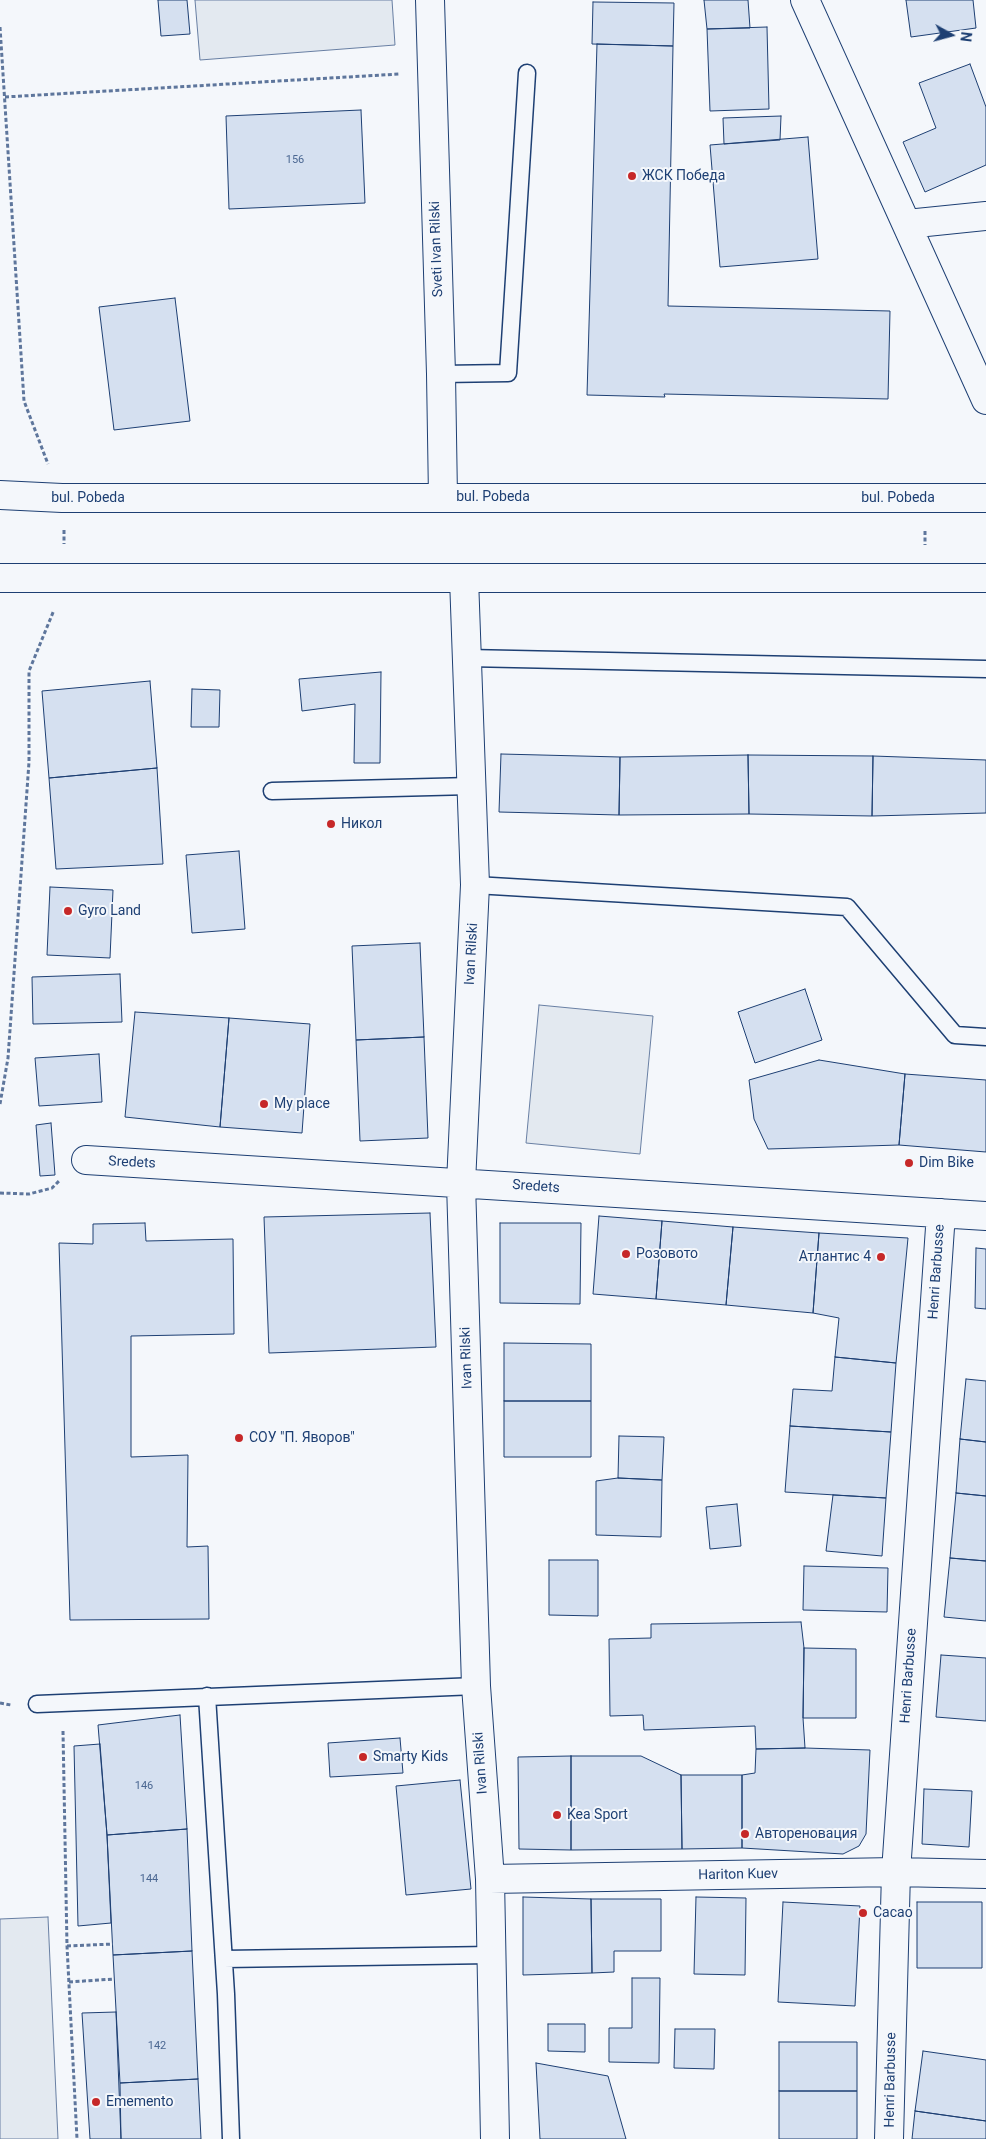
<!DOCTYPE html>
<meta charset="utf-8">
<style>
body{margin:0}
#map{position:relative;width:986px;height:2139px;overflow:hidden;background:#f4f7fb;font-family:Roboto,sans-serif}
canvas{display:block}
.north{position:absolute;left:926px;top:10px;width:50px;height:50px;-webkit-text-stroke:4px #f4f7fb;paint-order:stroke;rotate:97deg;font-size:14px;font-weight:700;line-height:20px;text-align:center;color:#1d3f73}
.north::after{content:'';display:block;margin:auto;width:18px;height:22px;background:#1d3f73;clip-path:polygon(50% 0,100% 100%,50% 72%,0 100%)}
</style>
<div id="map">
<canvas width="986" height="2139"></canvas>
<div class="north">N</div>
</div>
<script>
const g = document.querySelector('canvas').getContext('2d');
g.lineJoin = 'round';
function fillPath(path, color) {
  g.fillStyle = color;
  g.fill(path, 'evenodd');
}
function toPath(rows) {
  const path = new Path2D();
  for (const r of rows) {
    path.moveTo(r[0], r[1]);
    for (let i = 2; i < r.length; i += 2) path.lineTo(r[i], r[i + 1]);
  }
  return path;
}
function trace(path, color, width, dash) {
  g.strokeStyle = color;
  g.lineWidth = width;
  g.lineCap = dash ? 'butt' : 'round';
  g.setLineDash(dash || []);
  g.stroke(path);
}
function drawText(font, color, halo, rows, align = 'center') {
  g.font = font + ' Roboto,sans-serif';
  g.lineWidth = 4;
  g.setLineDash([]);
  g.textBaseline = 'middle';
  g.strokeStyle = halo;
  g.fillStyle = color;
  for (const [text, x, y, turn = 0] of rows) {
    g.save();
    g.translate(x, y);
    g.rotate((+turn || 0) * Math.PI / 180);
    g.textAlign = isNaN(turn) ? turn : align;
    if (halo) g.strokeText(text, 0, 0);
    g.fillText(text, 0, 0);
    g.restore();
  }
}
const green = toPath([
 [195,0,392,0,395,45,200,60,195,0],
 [539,1005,653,1016,640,1154,526,1143,539,1005],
 [48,1917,58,2139,0,2139,0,1919,48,1917]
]);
fillPath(green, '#e3e9f0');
trace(green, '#687fa3', 1);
const building = toPath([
 [158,0,187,0,190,34,161,36,158,0],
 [704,0,748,0,750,28,707,29,704,0],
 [906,0,973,0,976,28,911,37,906,0],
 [593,2,674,3,673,46,592,44,593,2],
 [767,27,769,109,710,111,707,29,767,27],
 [597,44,673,46,668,306,890,311,888,399,664,394,665,397,587,395,597,44],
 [970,64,986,107,986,165,925,192,903,142,936,128,919,83,970,64],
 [361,110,365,203,229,209,226,116,361,110],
 [781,116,780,140,724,144,723,118,781,116],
 [808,137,818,259,720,267,710,145,808,137],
 [175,298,190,421,114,430,99,307,175,298],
 [381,672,380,763,354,763,355,704,302,711,299,679,381,672],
 [150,681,157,768,49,778,42,691,150,681],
 [192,689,220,690,219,727,191,727,192,689],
 [501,754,620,757,619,815,499,812,501,754],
 [748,755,873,756,872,816,749,814,748,755],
 [748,755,749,814,619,815,620,757,748,755],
 [873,756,986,760,986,813,872,816,873,756],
 [157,768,163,864,56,869,49,778,157,768],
 [239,851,245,929,192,933,186,855,239,851],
 [50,887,113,890,110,958,47,955,50,887],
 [420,943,424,1037,356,1040,352,946,420,943],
 [120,974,122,1022,33,1024,32,977,120,974],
 [805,989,822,1040,755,1063,738,1012,805,989],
 [135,1012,229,1018,220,1127,125,1117,135,1012],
 [229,1018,310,1024,302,1133,220,1127,229,1018],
 [424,1037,428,1138,360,1141,356,1040,424,1037],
 [99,1054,102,1102,39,1106,35,1058,99,1054],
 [819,1060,905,1074,899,1145,768,1149,754,1119,749,1080,819,1060],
 [905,1074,986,1080,986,1152,899,1145,905,1074],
 [51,1123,55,1175,40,1176,36,1125,51,1123],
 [430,1213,436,1347,269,1353,264,1217,430,1213],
 [599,1216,662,1221,656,1299,593,1294,599,1216],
 [662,1221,733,1227,726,1305,656,1299,662,1221],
 [145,1223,146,1241,233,1239,234,1334,131,1336,131,1457,188,1455,187,1547,208,1546,209,1619,70,1620,59,1243,93,1244,93,1224,145,1223],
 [500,1223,581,1223,580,1304,500,1303,500,1223],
 [733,1227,819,1233,813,1313,726,1305,733,1227],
 [819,1233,908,1238,896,1363,835,1357,839,1318,813,1313,819,1233],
 [976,1248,986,1249,986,1309,975,1308,976,1248],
 [504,1343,591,1344,591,1401,504,1401,504,1343],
 [835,1357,896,1363,891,1432,790,1426,793,1389,832,1391,835,1357],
 [966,1379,986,1381,986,1442,960,1439,966,1379],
 [504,1401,591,1401,591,1457,504,1457,504,1401],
 [790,1426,891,1432,886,1498,785,1492,790,1426],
 [619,1436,664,1437,662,1480,618,1478,619,1436],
 [960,1439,986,1442,986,1496,956,1493,960,1439],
 [618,1478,662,1480,661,1537,596,1535,596,1481,618,1478],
 [956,1493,986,1496,986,1561,950,1558,956,1493],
 [833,1495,886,1498,882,1556,826,1551,833,1495],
 [737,1504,741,1546,710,1549,706,1507,737,1504],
 [950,1558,986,1561,986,1621,944,1617,950,1558],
 [549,1560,598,1560,598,1616,549,1615,549,1560],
 [804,1566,888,1568,887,1612,803,1610,804,1566],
 [801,1622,804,1648,803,1718,805,1748,756,1749,755,1726,644,1730,643,1715,610,1716,609,1639,651,1638,651,1624,801,1622],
 [804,1648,856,1649,856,1718,803,1718,804,1648],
 [941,1655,986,1658,986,1721,936,1717,941,1655],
 [180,1715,187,1829,107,1835,98,1725,180,1715],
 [400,1738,403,1773,330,1777,328,1743,400,1738],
 [100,1744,107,1835,111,1923,78,1926,74,1746,100,1744],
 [805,1748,870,1750,866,1834,859,1846,843,1854,742,1848,742,1775,755,1773,756,1749,805,1748],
 [571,1756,641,1756,681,1775,682,1849,571,1850,571,1756],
 [571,1756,571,1850,519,1849,518,1757,571,1756],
 [681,1775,742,1775,742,1848,682,1849,681,1775],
 [460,1780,471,1889,406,1895,396,1786,460,1780],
 [924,1789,972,1791,969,1847,922,1844,924,1789],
 [187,1829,192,1951,113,1955,107,1835,187,1829],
 [523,1897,591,1899,592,1973,523,1975,523,1897],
 [696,1897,746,1898,745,1975,694,1974,696,1897],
 [591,1899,661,1899,661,1951,614,1951,614,1972,592,1973,591,1899],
 [783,1902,860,1906,855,2006,778,2002,783,1902],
 [917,1902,982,1902,982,1968,917,1968,917,1902],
 [192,1951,198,2079,120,2083,113,1955,192,1951],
 [632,1978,660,1978,659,2063,609,2062,609,2028,632,2028,632,1978],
 [116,2012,121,2139,90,2139,82,2013,116,2012],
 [548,2024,585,2024,585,2052,548,2051,548,2024],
 [675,2029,715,2029,714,2069,674,2068,675,2029],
 [779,2042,857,2042,857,2091,779,2091,779,2042],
 [923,2051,986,2060,986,2121,915,2111,923,2051],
 [536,2063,608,2076,626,2139,540,2139,536,2063],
 [198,2079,201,2139,121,2139,120,2083,198,2079],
 [779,2091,857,2091,857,2139,779,2139,779,2091],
 [915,2111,986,2121,986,2139,912,2139,915,2111]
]);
fillPath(building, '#d5e0f0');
trace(building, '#1d3f73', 1);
const service = toPath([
 [441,374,508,373,527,73],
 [467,658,986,669],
 [272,791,471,786],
 [475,885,847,907,955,1035,986,1037],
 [207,1696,226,1994,231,2139],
 [37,1704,476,1686],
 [224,1959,491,1955]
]);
const minor = toPath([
 [430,0,441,374,443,497],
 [805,0,986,400],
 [907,224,986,216],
 [464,578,475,885,461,1183,476,1686,490,1879,495,2139],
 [86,1160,986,1216],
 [490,1879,896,1872,986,1874],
 [889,2139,896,1872,941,1213]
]);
const secondary = toPath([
 [0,495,62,498,986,498],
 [0,578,986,578]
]);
trace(service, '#1d3f73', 19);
trace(minor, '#1d3f73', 30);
trace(secondary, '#1d3f73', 30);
trace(toPath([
 [0,27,24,401,48,464],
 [5,97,399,74],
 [64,530,64,544],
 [925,531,925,545],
 [0,1104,8,1058,29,762,29,671,54,610],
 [0,1193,29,1194,52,1188,60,1180],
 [0,1703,11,1705],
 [63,1731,67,1946,77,2139],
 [67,1946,113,1944],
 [69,1982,114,1979]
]), '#5e769c', 3, [4, 2.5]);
trace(service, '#f4f7fb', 16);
trace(minor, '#f4f7fb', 28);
trace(secondary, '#f4f7fb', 28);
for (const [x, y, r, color] of [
 [632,176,5,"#c62828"],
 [331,824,5,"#c62828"],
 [68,911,5,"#c62828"],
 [264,1104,5,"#c62828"],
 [909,1163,5,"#c62828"],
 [626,1254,5,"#c62828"],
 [881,1257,5,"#c62828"],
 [239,1438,5,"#c62828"],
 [363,1757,5,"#c62828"],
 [557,1815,5,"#c62828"],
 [745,1834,5,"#c62828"],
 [863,1913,5,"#c62828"],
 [96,2102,5,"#c62828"]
]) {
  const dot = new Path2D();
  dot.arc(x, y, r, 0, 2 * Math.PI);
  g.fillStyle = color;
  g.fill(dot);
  trace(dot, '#f4f7fb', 2);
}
drawText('11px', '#4b6792', null, [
 ["156",295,160],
 ["146",144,1786],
 ["144",149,1879],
 ["142",157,2046]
]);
drawText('14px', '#1d3f73', '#f4f7fb', [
 ["ЖСК Победа",642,176],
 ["Никол",341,824],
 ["Gyro Land",78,911],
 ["My place",274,1104],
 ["Dim Bike",919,1163],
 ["Розовото",636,1254],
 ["Атлантис 4",871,1257,"right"],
 ["СОУ \"П. Яворов\"",249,1438],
 ["Smarty Kids",373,1757],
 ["Kea Sport",567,1815],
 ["Автореновация",755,1834],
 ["Cacao",873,1913],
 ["Ememento",106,2102]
], 'left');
drawText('14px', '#1d3f73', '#f4f7fb', [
 ["Sveti Ivan Rilski",437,249,-92],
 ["bul. Pobeda",493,497],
 ["bul. Pobeda",88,498],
 ["bul. Pobeda",898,498],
 ["Ivan Rilski",472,954,-87],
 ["Sredets",132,1163,3],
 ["Sredets",536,1187,4],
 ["Henri Barbusse",937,1272,-86],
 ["Ivan Rilski",467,1358,-92],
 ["Henri Barbusse",909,1676,-86],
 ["Ivan Rilski",481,1763,-94],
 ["Hariton Kuev",738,1875,-1],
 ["Henri Barbusse",891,2080,-89]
]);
</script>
